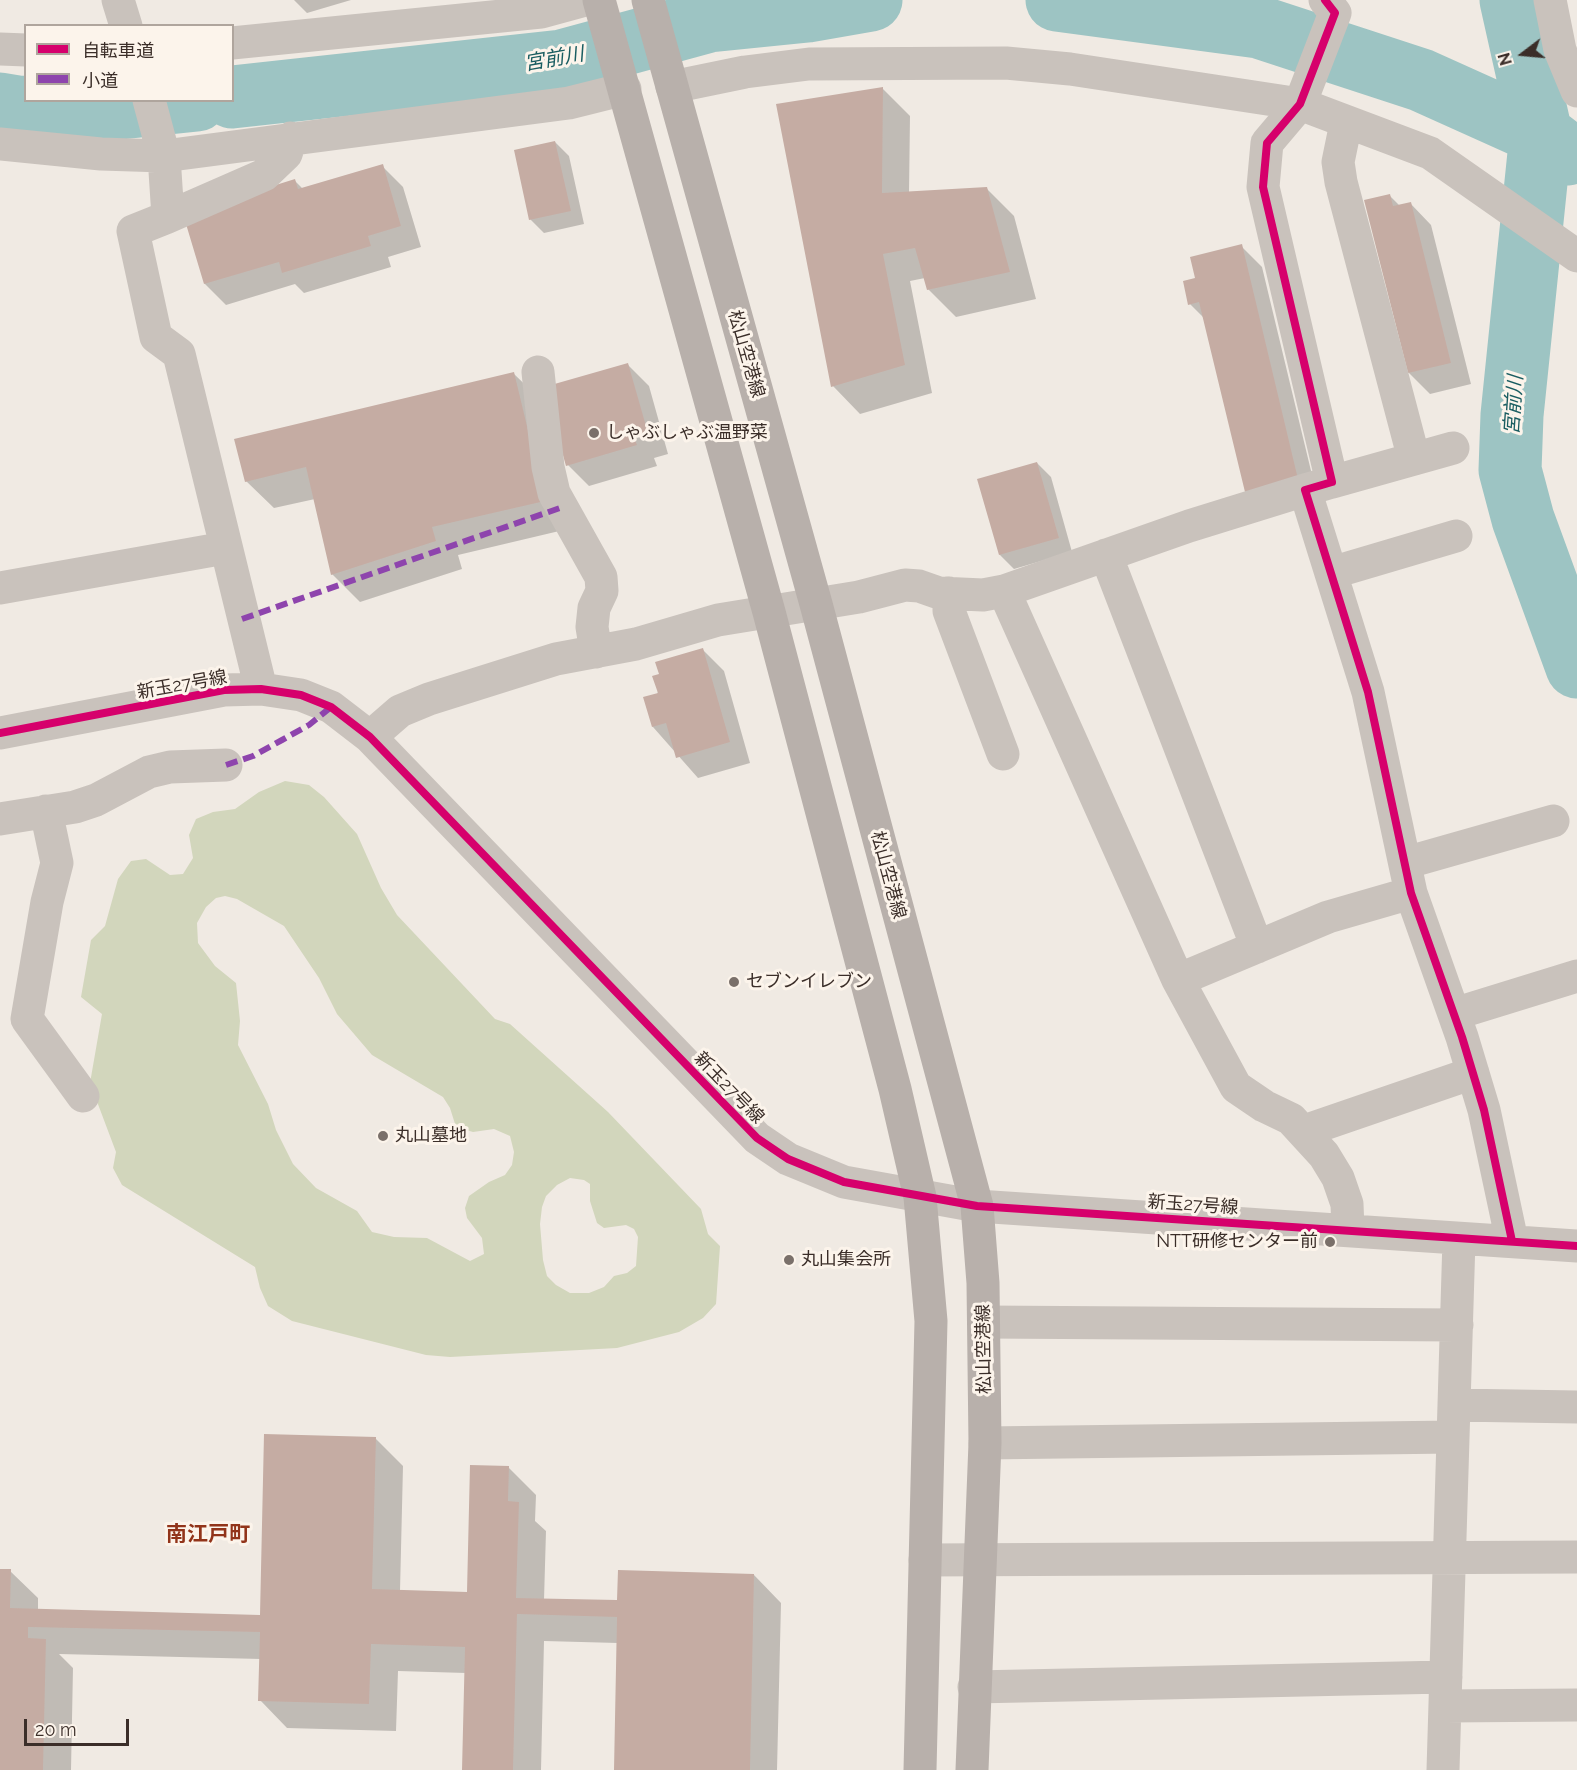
<!DOCTYPE html>
<meta charset="utf-8">
<style>
body{margin:0}
#map{position:relative;width:1577px;height:1770px;overflow:hidden;background:#f0eae3;font-family:Raleway,"Noto Sans JP",sans-serif}
canvas{display:block}
.legend{position:absolute;left:24px;top:24px;width:210px;height:78px;box-sizing:border-box;background:#fcf4eb;border:2px solid #afa59d;margin:0;padding:8px 10px;list-style:none;font-size:18px;color:#3b2e29}
.legend li{display:flex;align-items:center;gap:12px;height:30px}
.legend b{width:30px;border:2px solid #afa59d}
.north{position:absolute;left:1493px;top:24px;width:60px;height:60px;-webkit-text-stroke:4px #fcf4eb;paint-order:stroke;rotate:254deg;font-size:16px;font-weight:700;line-height:24px;text-align:center;color:#3b2e29}
.north::after{content:'';display:block;margin:auto;width:21px;height:27px;background:#3b2e29;clip-path:polygon(50% 0,100% 100%,50% 72%,0 100%)}
.scale{position:absolute;left:24px;top:1719px;width:105px;height:27px;box-sizing:border-box;border:3px solid #3b2e29;border-top:0;padding-left:8px;font-size:18px;line-height:21px;white-space:nowrap;color:#3b2e29;-webkit-text-stroke:4px #fcf4eb;paint-order:stroke}
</style>
<div id="map">
<canvas width="1577" height="1770"></canvas>
<ul class="legend">
<li><b style="height:8px;background:#d6006c"></b>自転車道</li>
<li><b style="height:8px;background:#8e44ad"></b>小道</li>
</ul>
<div class="north">N</div>
<div class="scale">20 m</div>
</div>
<script>
const g = document.querySelector('canvas').getContext('2d');
g.lineJoin = 'round';
function fillPath(path, color) {
  g.fillStyle = color;
  g.fill(path, 'evenodd');
}
function toPath(rows) {
  const path = new Path2D();
  for (const r of rows) {
    path.moveTo(r[0], r[1]);
    for (let i = 2; i < r.length; i += 2) path.lineTo(r[i], r[i + 1]);
  }
  return path;
}
function trace(path, color, width, dash) {
  g.strokeStyle = color;
  g.lineWidth = width;
  g.lineCap = dash ? 'butt' : 'round';
  g.setLineDash(dash || []);
  g.stroke(path);
}
function drawText(font, color, halo, rows, align = 'center') {
  g.font = font + ' Raleway,"Noto Sans JP",sans-serif';
  g.lineWidth = 6;
  g.setLineDash([]);
  g.textBaseline = 'middle';
  g.strokeStyle = halo;
  g.fillStyle = color;
  for (const [text, x, y, turn = 0] of rows) {
    g.save();
    g.translate(x, y);
    g.rotate((+turn || 0) * Math.PI / 180);
    g.textAlign = isNaN(turn) ? turn : align;
    if (halo) g.strokeText(text, 0, 0);
    g.fillText(text, 0, 0);
    g.restore();
  }
}
fillPath(toPath([
 [285,781,309,785,324,797,357,834,381,888,397,915,495,1019,510,1024,608,1112,701,1209,708,1234,720,1246,716,1304,703,1318,679,1332,617,1348,450,1357,426,1355,292,1321,268,1306,260,1288,255,1267,122,1185,113,1168,116,1152,90,1083,102,1014,81,997,91,940,105,926,118,879,131,861,146,859,170,875,183,874,193,858,189,835,196,819,213,812,235,809,259,792],
 [225,896,237,899,284,926,319,978,337,1014,372,1055,443,1097,450,1108,456,1127,473,1132,494,1129,510,1136,514,1152,512,1165,505,1175,489,1182,469,1196,465,1208,467,1218,482,1238,484,1254,470,1261,427,1238,394,1237,372,1232,357,1211,316,1188,293,1164,276,1130,268,1104,238,1045,240,1021,236,983,215,966,198,943,197,923,206,907,216,898],
 [570,1178,584,1180,590,1184,590,1201,597,1223,604,1228,626,1225,634,1229,638,1237,636,1266,627,1273,614,1276,604,1287,589,1293,570,1293,556,1285,547,1276,543,1260,540,1224,542,1207,546,1196,557,1185]
]), '#d2d6bc');
fillPath(toPath([
 [294,0,351,0,307,13],
 [882,88,910,116,909,193,986,188,1014,216,1036,299,956,317,928,289,925,278,910,281,932,393,860,414,833,386],
 [555,142,569,156,584,224,544,233,530,219],
 [382,166,403,187,421,247,388,257,391,267,304,293,295,284,226,305,205,284,185,215,295,181,303,189],
 [1390,196,1400,206,1410,203,1431,225,1471,384,1430,394,1409,373,1366,202],
 [1241,246,1262,267,1318,500,1267,512,1205,319,1190,304],
 [628,365,649,386,668,454,654,458,657,466,589,486,568,465],
 [514,374,542,401,572,528,458,555,462,569,360,602,332,574,315,499,274,508,246,481],
 [1037,463,1051,477,1072,552,1014,569,1000,555,979,480],
 [703,650,724,671,750,763,698,778,653,727,660,675],
 [375,1438,403,1466,400,1591,469,1593,508,1467,536,1495,535,1521,546,1531,544,1600,619,1602,754,1575,781,1603,777,1770,615,1770,618,1643,544,1641,541,1770,464,1770,466,1673,398,1671,396,1731,287,1728,260,1700,261,1659,59,1654,73,1668,71,1770,0,1770,0,1571,10,1571,38,1598,38,1611,262,1617]
]), '#0003');
trace(toPath([
 [1057,0,1259,27,1421,80,1541,134,1567,154],
 [1511,0,1541,134,1512,415,1510,470,1523,519,1577,667],
 [232,97,562,61,709,21,808,11,871,0],
 [0,104,18,107,111,109,197,100]
]), '#9dc4c3', 63);
fillPath(toPath([
 [883,87,882,193,987,187,1010,272,927,290,915,248,883,254,905,365,831,387,776,104],
 [555,141,571,211,529,220,514,150],
 [383,164,401,226,368,236,371,246,282,273,279,262,204,284,183,214,295,179,298,189],
 [1390,194,1393,206,1411,202,1451,363,1408,373,1364,200],
 [1242,244,1298,479,1245,492,1199,302,1188,305,1183,281,1195,278,1190,257],
 [628,363,648,433,634,437,637,445,566,466,544,387],
 [514,372,545,501,432,527,436,541,331,575,306,467,245,482,234,439],
 [1037,462,1059,538,999,555,977,479],
 [703,648,730,742,676,758,666,723,652,727,643,697,658,693,652,676,659,674,655,662],
 [264,1434,376,1437,372,1589,467,1592,470,1465,509,1466,508,1501,519,1502,516,1598,617,1600,618,1570,754,1574,750,1770,614,1770,617,1617,517,1614,513,1770,462,1770,465,1647,371,1644,369,1704,258,1701,260,1632,28,1627,28,1638,46,1639,43,1770,0,1770,0,1569,11,1569,10,1608,260,1615]
]), '#c5aca3');
trace(toPath([
 [118,0,126,26],
 [1325,0,1335,13,1300,104,1267,143,1263,187,1332,482,1305,490,1368,692,1411,893,1462,1037,1484,1110,1512,1241],
 [1550,0,1560,50,1577,91],
 [232,43,541,12,585,0],
 [0,49,26,50],
 [672,87,745,72,809,64,1006,63,1070,69,1300,104,1430,153,1577,256],
 [149,100,164,156,168,217,133,231,156,337,179,354,261,689],
 [1346,123,1338,162,1341,182,1414,459],
 [0,144,101,154,164,156,569,103,625,89],
 [168,217,264,175,286,154,291,138],
 [538,372,548,467,554,493,601,577,602,591,594,608,592,627,596,652],
 [1332,482,1453,448],
 [1106,555,1257,947],
 [1331,573,1456,536],
 [0,588,225,548],
 [1004,591,1178,980,1328,917,1411,893],
 [949,593,949,611,1003,754],
 [0,733,224,690,261,689,301,695,331,707,370,737,757,1138,788,1159,844,1182,977,1206,1577,1246],
 [370,737,400,711,429,699,556,659,636,644,718,620,859,597,905,585,919,586,939,593,983,595,1004,591,1189,526,1305,490],
 [46,811,57,863,47,902,27,1019,83,1096],
 [0,819,75,807,96,800,149,772,170,767,226,765],
 [1405,863,1553,821],
 [1178,980,1236,1087,1264,1106,1291,1119,1324,1155,1338,1178,1347,1204,1348,1230],
 [1454,1014,1577,976],
 [1304,1131,1473,1073],
 [984,1322,1457,1325],
 [1455,1405,1577,1407],
 [985,1443,1453,1437],
 [925,1560,1577,1557],
 [974,1687,1446,1677],
 [1445,1706,1577,1705],
 [1443,1770,1459,1239]
]), '#c9c2bc', 33);
trace(toPath([
 [599,0,769,612,895,1089,920,1197,931,1321,920,1770],
 [648,0,816,604,977,1206,983,1283,985,1443,972,1770]
]), '#b8b0ab', 33);
trace(toPath([
 [242,619,560,508],
 [226,765,253,756,282,740,309,725,331,707]
]), '#8e44ad', 6, [12, 6]);
trace(toPath([
 [1325,0,1335,13,1300,104,1267,143,1263,187,1332,482,1305,490,1368,692,1411,893,1462,1037,1484,1110,1512,1241],
 [0,733,224,690,261,689,301,695,331,707,370,737,757,1138,788,1159,844,1182,977,1206,1577,1246]
]), '#d6006c', 8);
for (const [x, y, r, color] of [
 [594,433,6,"#7a706a"],
 [734,982,6,"#7a706a"],
 [383,1136,6,"#7a706a"],
 [1330,1242,6,"#7a706a"],
 [789,1260,6,"#7a706a"]
]) {
  const dot = new Path2D();
  dot.arc(x, y, r, 0, 2 * Math.PI);
  g.fillStyle = color;
  g.fill(dot);
  trace(dot, '#fcf4eb', 2);
}
drawText('18px', '#3b2e29', '#fcf4eb', [
 ["松山空港線",746,354,74],
 ["新玉27号線",182,685,-10],
 ["松山空港線",888,875,75],
 ["新玉27号線",729,1088,46],
 ["新玉27号線",1193,1205,4],
 ["松山空港線",984,1349,-91]
]);
drawText('18px', '#3b2e29', '#fcf4eb', [
 ["しゃぶしゃぶ温野菜",606,433],
 ["セブンイレブン",746,982],
 ["丸山墓地",395,1136],
 ["NTT研修センター前",1318,1242,"right"],
 ["丸山集会所",801,1260]
], 'left');
drawText('italic 20px', '#1a5d61', '#fcf4eb', [
 ["宮前川",554,59,-10],
 ["宮前川",1514,405,-86]
]);
drawText('bold 21px', '#92341a', '#fcf4eb', [
 ["南江戸町",208,1535]
]);
</script>
